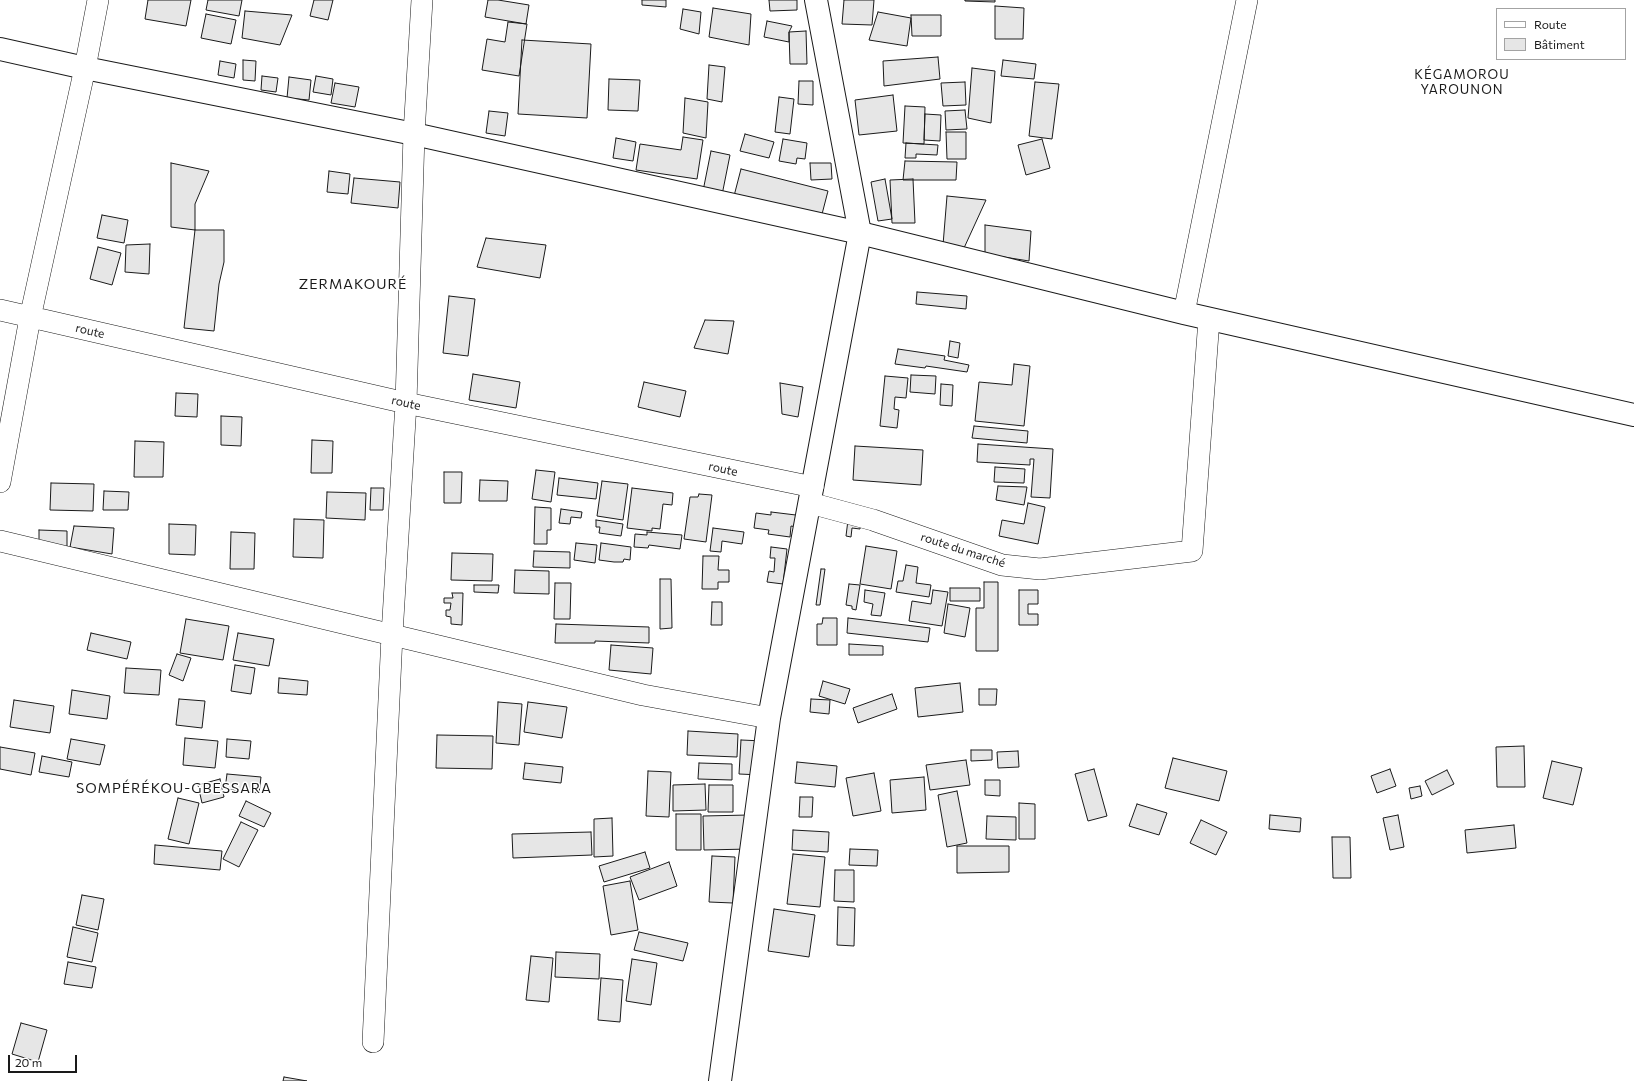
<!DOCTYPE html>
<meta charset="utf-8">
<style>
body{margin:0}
#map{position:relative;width:1634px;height:1081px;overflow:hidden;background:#fff;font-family:Commissioner,sans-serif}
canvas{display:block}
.legend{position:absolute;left:1496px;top:8px;width:130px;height:52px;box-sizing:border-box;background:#fff;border:1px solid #a3a3a3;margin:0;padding:5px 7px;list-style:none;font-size:12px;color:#1a1a1a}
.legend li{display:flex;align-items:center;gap:8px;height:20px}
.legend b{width:20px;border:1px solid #a3a3a3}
.scale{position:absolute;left:8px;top:1055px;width:69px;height:18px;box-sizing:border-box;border:2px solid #1a1a1a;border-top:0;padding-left:5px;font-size:12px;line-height:14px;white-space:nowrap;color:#1a1a1a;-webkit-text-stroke:3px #fff;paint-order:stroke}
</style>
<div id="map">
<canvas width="1634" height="1081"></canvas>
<ul class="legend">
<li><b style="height:5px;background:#fff"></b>Route</li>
<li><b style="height:11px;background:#e6e6e6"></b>Bâtiment</li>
</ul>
<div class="scale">20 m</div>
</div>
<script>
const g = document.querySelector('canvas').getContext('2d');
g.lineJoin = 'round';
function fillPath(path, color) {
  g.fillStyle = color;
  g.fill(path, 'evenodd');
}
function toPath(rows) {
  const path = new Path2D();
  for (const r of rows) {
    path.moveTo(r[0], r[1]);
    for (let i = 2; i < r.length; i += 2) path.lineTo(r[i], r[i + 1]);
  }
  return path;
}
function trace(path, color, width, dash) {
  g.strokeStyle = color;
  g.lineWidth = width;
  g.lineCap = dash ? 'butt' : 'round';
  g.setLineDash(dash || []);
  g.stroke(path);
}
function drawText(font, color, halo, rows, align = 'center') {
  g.font = font + ' Commissioner,sans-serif';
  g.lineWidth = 3;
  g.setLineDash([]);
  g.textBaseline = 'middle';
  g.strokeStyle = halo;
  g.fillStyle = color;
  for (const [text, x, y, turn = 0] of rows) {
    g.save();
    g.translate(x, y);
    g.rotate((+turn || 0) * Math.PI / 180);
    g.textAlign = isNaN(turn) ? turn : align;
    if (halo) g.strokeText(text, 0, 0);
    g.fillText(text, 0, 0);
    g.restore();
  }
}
const building = toPath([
 [148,0,191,0,186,26,145,19,148,0],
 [208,0,242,0,239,16,206,10,208,0],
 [314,0,333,0,328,20,310,16,314,0],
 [488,0,498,0,529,5,526,24,485,17,488,0],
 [642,0,666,0,666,7,642,5,642,0],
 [769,0,797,0,797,10,770,11,769,0],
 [844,0,874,0,872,25,842,24,844,0],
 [965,0,995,0,995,2,965,1,965,0],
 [995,6,1024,8,1023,39,995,39,995,6],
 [713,8,751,14,749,45,709,37,713,8],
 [683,9,701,12,699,34,680,29,683,9],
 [245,11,292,15,280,45,242,38,245,11],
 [878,12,911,18,907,46,869,40,878,12],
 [206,14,236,20,231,44,201,38,206,14],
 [911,15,941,15,941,36,912,36,911,15],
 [767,21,792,26,789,32,789,42,764,37,767,21],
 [508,22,527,24,519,76,482,70,487,39,505,42,508,22],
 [806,31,807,64,790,64,789,32,806,31],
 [522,40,591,44,587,118,518,114,522,40],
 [938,57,940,79,884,86,883,61,938,57],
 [243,60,256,61,255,81,243,80,243,60],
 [1003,60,1036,64,1034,79,1001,76,1003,60],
 [220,61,236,64,234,78,218,75,220,61],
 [709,65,725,67,722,102,707,99,709,65],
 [972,68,995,71,991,123,968,118,972,68],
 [262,76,278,78,276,92,261,90,262,76],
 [316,76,333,79,331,95,313,92,316,76],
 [289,77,311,80,309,100,287,98,289,77],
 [609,79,640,80,638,111,608,110,609,79],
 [799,81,813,81,813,105,798,104,799,81],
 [965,82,966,105,943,106,941,83,965,82],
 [1035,82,1059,84,1052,139,1029,136,1035,82],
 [335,83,359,87,355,107,331,103,335,83],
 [893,95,897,131,859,135,855,100,893,95],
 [779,97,794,99,790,134,775,132,779,97],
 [685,98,708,102,706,138,683,133,685,98],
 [905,106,925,107,924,144,903,143,905,106],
 [965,110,967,129,946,130,945,111,965,110],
 [489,111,508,113,505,136,486,133,489,111],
 [925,114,941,115,940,141,924,140,925,114],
 [946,132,966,132,966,159,947,159,946,132],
 [745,134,774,142,769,158,740,151,745,134],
 [683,137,703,140,697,179,636,170,640,144,681,150,683,137],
 [616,138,636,142,633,161,613,158,616,138],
 [783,139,807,143,805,159,797,158,796,164,779,161,783,139],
 [1042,139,1050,168,1026,175,1018,145,1042,139],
 [906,143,938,145,937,155,916,154,916,158,905,158,906,143],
 [711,151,730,155,722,195,703,191,711,151],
 [905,161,957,162,956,180,903,180,905,161],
 [171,163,209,171,195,204,195,230,171,227,171,163],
 [810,163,831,163,832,179,811,180,810,163],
 [741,169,828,191,821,218,734,196,741,169],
 [329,171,350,174,348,194,327,192,329,171],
 [354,178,400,182,398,208,351,203,354,178],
 [885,179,892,219,878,221,871,182,885,179],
 [913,179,915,223,892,223,890,180,913,179],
 [947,196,986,200,964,248,943,245,947,196],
 [102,215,128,220,124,243,97,238,102,215],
 [985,225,1031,231,1029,261,985,254,985,225],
 [195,230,224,230,224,262,219,284,214,331,184,328,195,230],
 [486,238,546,245,540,278,477,267,486,238],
 [150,244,149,274,125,272,126,245,150,244],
 [98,247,121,253,112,285,90,279,98,247],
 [917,292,967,296,966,309,916,304,917,292],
 [449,296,475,299,468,356,443,353,449,296],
 [705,320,734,321,728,354,694,348,705,320],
 [950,341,960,343,958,358,948,356,950,341],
 [898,349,945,356,944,360,969,365,967,372,926,366,925,368,895,364,898,349],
 [1014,364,1030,366,1024,426,975,421,979,382,1012,385,1014,364],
 [473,374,520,382,516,408,469,400,473,374],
 [911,375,936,376,935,394,910,392,911,375],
 [885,376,908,378,906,398,895,397,894,409,899,410,897,428,880,426,885,376],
 [644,382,686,391,680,417,638,407,644,382],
 [780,383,803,387,798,417,782,414,780,383],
 [941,384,953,385,952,406,940,405,941,384],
 [176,393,198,394,197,417,175,416,176,393],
 [221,416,242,417,241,446,221,445,221,416],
 [974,426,1028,431,1027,443,972,438,974,426],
 [312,440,333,441,332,473,311,473,312,440],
 [135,441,164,442,163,477,134,477,135,441],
 [978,444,1053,449,1050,498,1031,497,1034,459,1030,459,1030,465,977,462,978,444],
 [855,446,923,450,921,485,853,480,855,446],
 [995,467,1025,469,1024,483,994,482,995,467],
 [536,470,555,472,551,502,532,499,536,470],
 [444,472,462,472,461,503,444,503,444,472],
 [559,478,598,483,596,499,557,495,559,478],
 [480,480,508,481,507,501,479,501,480,480],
 [602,481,628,484,623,520,597,516,602,481],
 [51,483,94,484,93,511,50,510,51,483],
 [998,486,1027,487,1024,505,996,500,998,486],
 [371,488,384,488,383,510,370,510,371,488],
 [632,488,673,493,672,505,663,504,660,529,652,528,652,531,627,528,632,488],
 [104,491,129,492,128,510,103,510,104,491],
 [327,492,366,493,365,520,326,518,327,492],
 [699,494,712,495,706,542,684,539,690,497,698,497,699,494],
 [1028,503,1045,507,1038,544,999,536,1002,520,1024,524,1028,503],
 [535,507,551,508,551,530,547,530,547,544,534,544,535,507],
 [561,509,582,512,581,518,571,517,570,524,559,523,561,509],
 [771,512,804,516,802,528,791,526,790,537,768,534,769,530,754,528,756,513,771,515,771,512],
 [294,519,324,520,323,558,293,557,294,519],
 [596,520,623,524,621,536,599,533,600,527,596,527,596,520],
 [848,520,861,521,860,529,852,528,851,537,846,536,848,520],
 [169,524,196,525,195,555,169,554,169,524],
 [74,526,114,528,112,554,70,547,74,526],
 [713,528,744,532,742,544,722,541,721,552,710,551,713,528],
 [39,530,67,531,67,549,39,548,39,530],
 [231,532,255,533,254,569,230,569,231,532],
 [647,532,682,535,680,549,649,545,648,548,634,547,635,534,647,535,647,532],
 [576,543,597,545,595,563,574,560,576,543],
 [601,543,631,547,630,560,624,559,623,562,614,562,599,560,601,543],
 [866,546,897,551,891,589,860,584,866,546],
 [771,547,787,549,783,584,767,582,769,571,774,572,775,558,770,558,771,547],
 [534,551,570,552,570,568,533,567,534,551],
 [452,553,493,554,492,581,451,580,452,553],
 [703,556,719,556,718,570,729,570,729,582,718,582,718,589,702,589,703,556],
 [906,565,918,567,916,583,931,585,929,597,896,592,898,581,903,581,906,565],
 [821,569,825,569,820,605,816,605,821,569],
 [515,570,549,571,549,594,514,593,515,570],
 [660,579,671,579,672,628,660,629,660,579],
 [984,582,998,582,998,651,976,651,976,608,984,608,984,582],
 [555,583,571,583,570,619,554,619,555,583],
 [849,584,860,585,856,610,852,609,852,606,846,605,849,584],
 [474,585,499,585,498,593,474,592,474,585],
 [950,588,980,588,980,601,950,601,950,588],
 [865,590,885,593,881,616,871,615,873,604,864,602,865,590],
 [933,590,948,592,942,626,909,621,912,601,931,604,933,590],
 [1019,590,1038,590,1038,604,1028,604,1028,614,1038,614,1038,625,1019,625,1019,590],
 [452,593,463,593,462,625,451,624,451,617,446,616,446,610,450,610,451,603,444,603,444,598,453,598,452,593],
 [712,602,722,602,722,625,711,625,712,602],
 [948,604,970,608,965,637,944,633,948,604],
 [823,618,837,618,837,645,817,645,817,624,822,624,823,618],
 [848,618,930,628,928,642,847,633,848,618],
 [186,619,229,626,223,660,180,653,186,619],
 [556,624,649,627,649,643,595,641,595,643,555,643,556,624],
 [91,633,131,642,127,659,87,650,91,633],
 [238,633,274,639,269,666,233,660,238,633],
 [849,644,883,646,883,655,849,655,849,644],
 [611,645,653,648,651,674,609,670,611,645],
 [177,654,191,658,183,681,169,675,177,654],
 [235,665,255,668,251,694,231,691,235,665],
 [126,668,161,670,159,695,124,693,126,668],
 [279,678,308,681,307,695,278,693,279,678],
 [823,681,850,689,845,704,819,696,823,681],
 [960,683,963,712,918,717,915,688,960,683],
 [979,689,997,689,996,705,979,705,979,689],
 [72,690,110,696,107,719,69,714,72,690],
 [892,694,897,709,858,723,853,708,892,694],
 [179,699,205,701,202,728,176,725,179,699],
 [811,699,830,700,829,714,810,712,811,699],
 [14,700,54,706,50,733,10,727,14,700],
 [498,702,522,704,519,745,496,743,498,702],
 [528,702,567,707,562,738,524,732,528,702],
 [688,731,738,734,737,757,687,755,688,731],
 [437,735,493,736,492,769,436,768,437,735],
 [185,738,218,741,215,768,183,765,185,738],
 [71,739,105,745,100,765,67,759,71,739],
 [227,739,251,741,249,759,226,757,227,739],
 [741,740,763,741,761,775,739,774,741,740],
 [1524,746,1525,787,1497,787,1496,747,1524,746],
 [0,747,35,753,31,775,0,769,0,747],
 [971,750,992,750,992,760,971,761,971,750],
 [1018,751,1019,767,998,768,997,752,1018,751],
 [42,756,72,762,69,777,39,772,42,756],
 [1173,758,1227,771,1219,801,1165,788,1173,758],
 [966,760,970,785,930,790,926,765,966,760],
 [1552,761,1582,768,1573,805,1543,798,1552,761],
 [797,762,837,766,835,787,795,783,797,762],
 [525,763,563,767,561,783,523,779,525,763],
 [699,763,732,764,732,780,698,779,699,763],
 [1094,769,1107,816,1088,821,1075,774,1094,769],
 [1390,769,1396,786,1377,793,1371,776,1390,769],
 [1447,770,1454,784,1432,795,1425,781,1447,770],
 [648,771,671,772,669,817,646,816,648,771],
 [874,773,881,811,853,816,846,778,874,773],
 [227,774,261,777,259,793,225,789,227,774],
 [924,777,926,810,892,813,890,780,924,777],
 [220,779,224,797,202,803,198,785,220,779],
 [985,780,1000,780,1000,796,985,795,985,780],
 [705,784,706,810,673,811,673,785,705,784],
 [709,785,733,785,733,812,708,812,709,785],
 [1420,786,1422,796,1411,799,1409,788,1420,786],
 [957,791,967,843,947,847,938,795,957,791],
 [800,797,813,797,812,817,799,817,800,797],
 [178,798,199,803,189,844,168,839,178,798],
 [246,801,271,813,264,827,239,816,246,801],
 [1019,803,1035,804,1035,839,1019,839,1019,803],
 [1137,804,1167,813,1159,835,1129,826,1137,804],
 [676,814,701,814,701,850,676,850,676,814],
 [749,815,750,849,704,850,703,816,749,815],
 [1270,815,1301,818,1300,832,1269,829,1270,815],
 [1398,815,1404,847,1390,850,1383,818,1398,815],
 [987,816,1016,817,1016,840,986,839,987,816],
 [612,818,613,856,594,857,594,819,612,818],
 [1201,820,1227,832,1216,855,1190,843,1201,820],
 [241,822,258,830,239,867,223,859,241,822],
 [1514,825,1516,848,1467,853,1465,830,1514,825],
 [793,830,829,832,828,852,792,850,793,830],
 [591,832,592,855,513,858,512,834,591,832],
 [1332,837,1350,837,1351,878,1333,878,1332,837],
 [155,845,222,851,220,870,154,864,155,845],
 [957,846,1009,846,1009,872,957,873,957,846],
 [850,849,878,850,877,866,849,865,850,849],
 [645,852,650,868,604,882,599,866,645,852],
 [793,854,825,857,820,907,787,904,793,854],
 [712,856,735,857,733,903,709,902,712,856],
 [669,862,677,886,639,900,630,877,669,862],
 [835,870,854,870,854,902,834,901,835,870],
 [630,881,638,930,611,935,603,886,630,881],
 [82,895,104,899,98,930,76,925,82,895],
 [838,907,855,908,854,946,837,945,838,907],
 [774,909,815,915,809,957,768,951,774,909],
 [73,927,98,933,92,962,67,957,73,927],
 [639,932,688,943,683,961,634,950,639,932],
 [556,952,600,954,599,979,555,977,556,952],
 [531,956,553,958,549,1002,526,1000,531,956],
 [632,959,657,963,651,1005,626,1001,632,959],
 [68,962,96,967,92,988,64,984,68,962],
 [601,978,623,980,620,1022,598,1020,601,978],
 [21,1023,47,1030,38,1062,12,1054,21,1023],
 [284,1077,307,1081,283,1081,284,1077]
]);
fillPath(building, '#e6e6e6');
trace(building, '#1a1a1a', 1);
const minor = toPath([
 [0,310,406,403,813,487],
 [1184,313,1247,0],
 [0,482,30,318,85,68,98,0],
 [810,503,873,520,1002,565,1040,569,1192,551,1209,319],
 [0,541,643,695,769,718],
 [373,1042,392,635,406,403,414,134,422,0]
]);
const tertiary = toPath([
 [720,1081,769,718,860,233,816,0]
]);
const primary = toPath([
 [0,49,85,68,414,134,860,233,1184,313,1634,415]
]);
trace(minor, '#1a1a1a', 22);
trace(tertiary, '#1a1a1a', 24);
trace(primary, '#1a1a1a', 24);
trace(minor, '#fff', 21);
trace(tertiary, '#fff', 22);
trace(primary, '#fff', 22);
drawText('12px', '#1a1a1a', '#fff', [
 ["route",90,331,13],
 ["route",406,403,12],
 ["route",723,469,12],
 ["route du marché",963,550,18]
]);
g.letterSpacing = '1px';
drawText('13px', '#1a1a1a', '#fff', [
 ["KÉGAMOROU",1462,75],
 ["YAROUNON",1462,90]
]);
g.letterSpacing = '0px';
g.letterSpacing = '1px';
drawText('14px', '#1a1a1a', '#fff', [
 ["ZERMAKOURÉ",353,284],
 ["SOMPÉRÉKOU-GBESSARA",174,788]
]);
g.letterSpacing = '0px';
</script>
